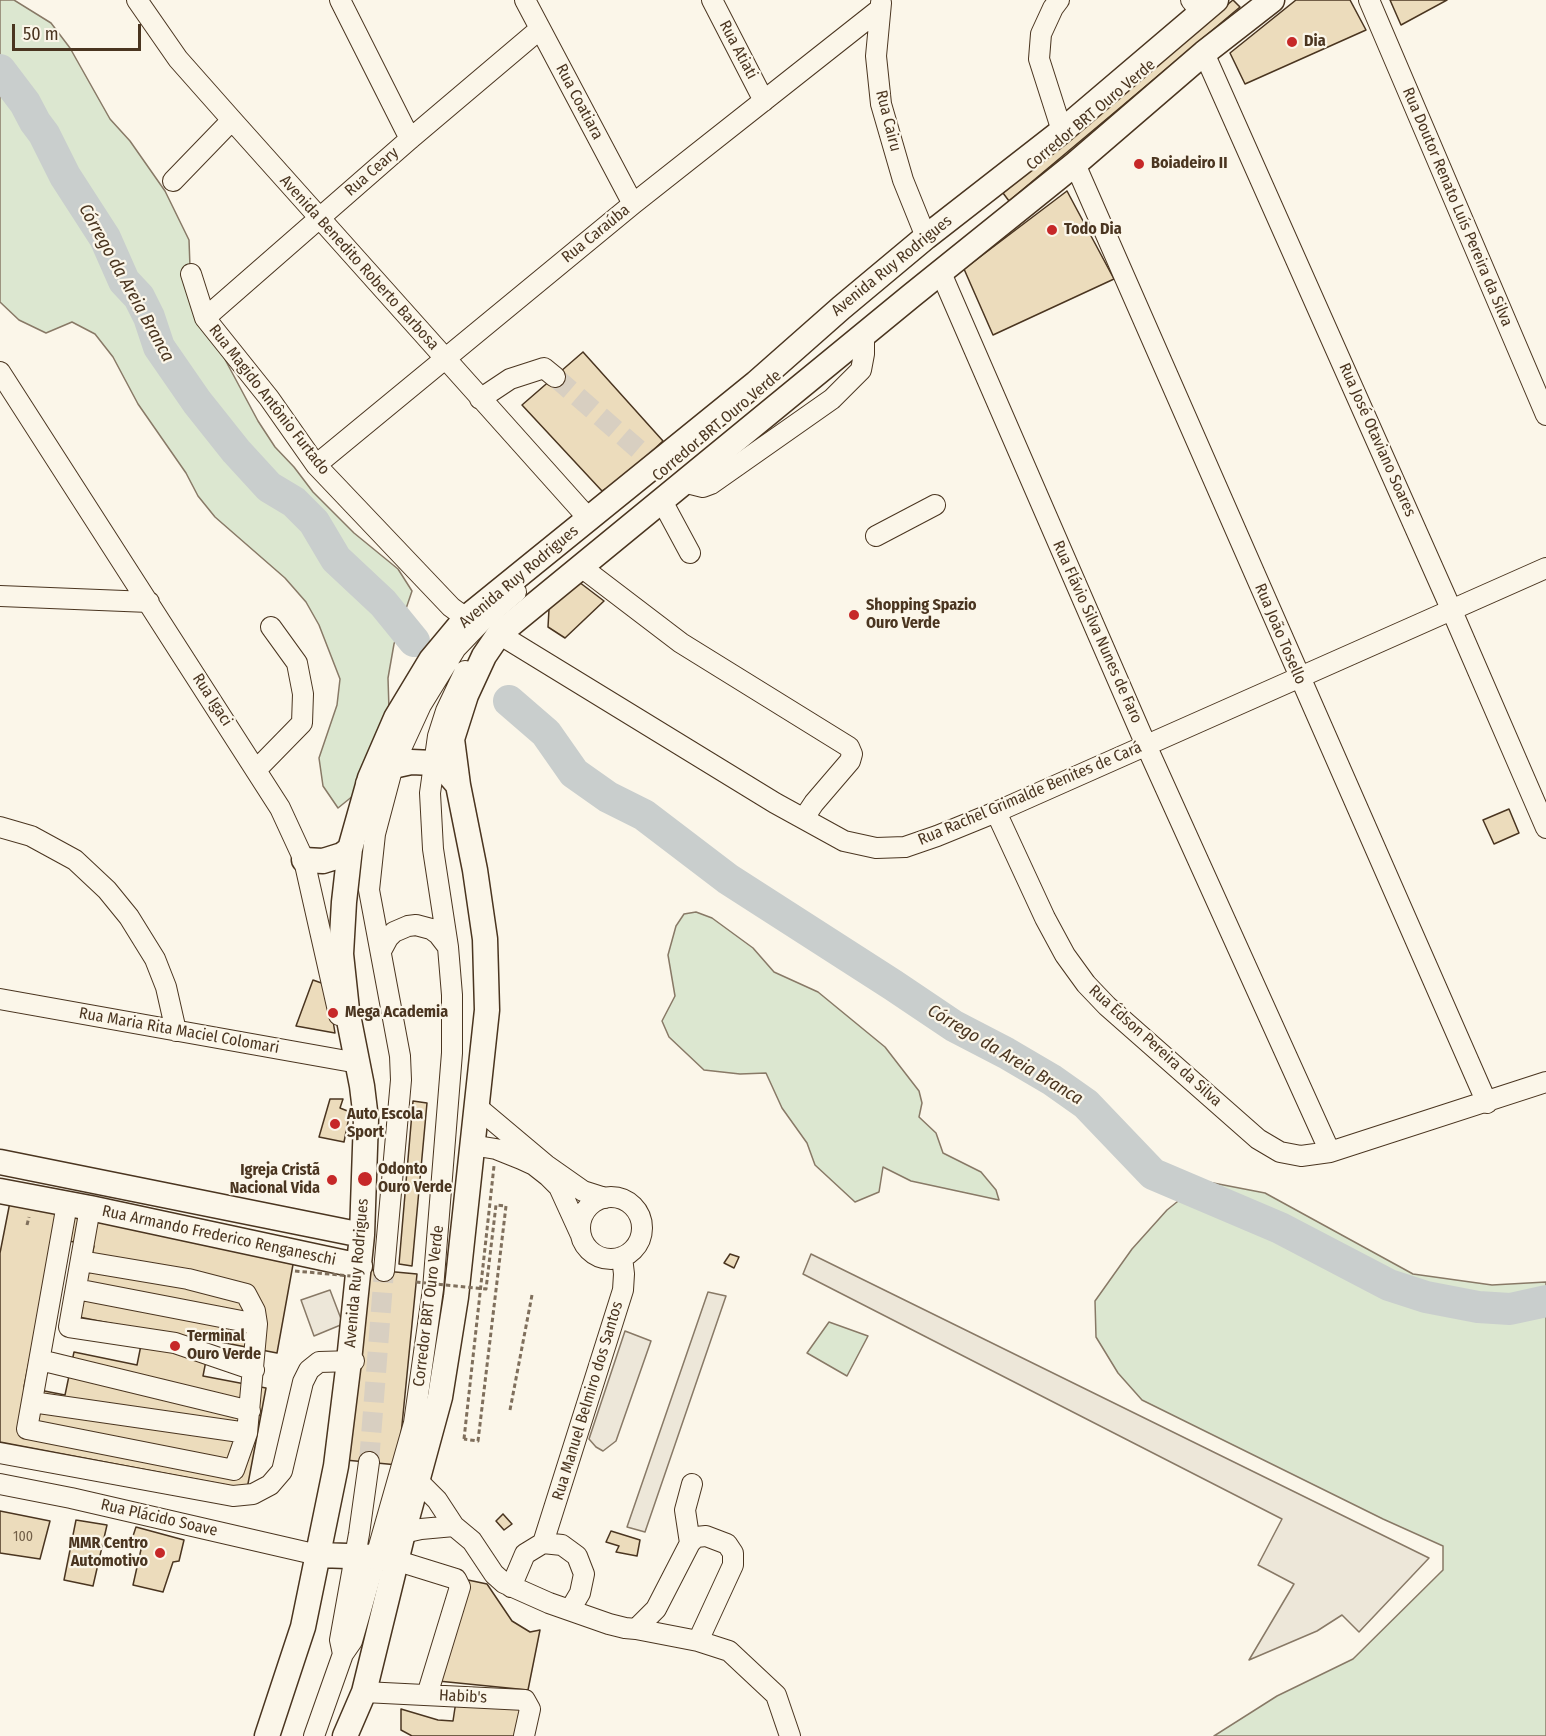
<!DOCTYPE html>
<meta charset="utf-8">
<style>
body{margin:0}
#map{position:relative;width:1546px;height:1736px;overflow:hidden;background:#fbf6e9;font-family:"Fira Sans Condensed",sans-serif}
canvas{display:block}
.scale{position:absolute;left:12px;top:24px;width:129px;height:27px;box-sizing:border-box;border:3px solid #4a3520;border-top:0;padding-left:8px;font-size:18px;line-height:21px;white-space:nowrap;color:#4a3520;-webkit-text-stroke:4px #fbf6e9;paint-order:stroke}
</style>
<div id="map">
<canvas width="1546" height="1736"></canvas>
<div class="scale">50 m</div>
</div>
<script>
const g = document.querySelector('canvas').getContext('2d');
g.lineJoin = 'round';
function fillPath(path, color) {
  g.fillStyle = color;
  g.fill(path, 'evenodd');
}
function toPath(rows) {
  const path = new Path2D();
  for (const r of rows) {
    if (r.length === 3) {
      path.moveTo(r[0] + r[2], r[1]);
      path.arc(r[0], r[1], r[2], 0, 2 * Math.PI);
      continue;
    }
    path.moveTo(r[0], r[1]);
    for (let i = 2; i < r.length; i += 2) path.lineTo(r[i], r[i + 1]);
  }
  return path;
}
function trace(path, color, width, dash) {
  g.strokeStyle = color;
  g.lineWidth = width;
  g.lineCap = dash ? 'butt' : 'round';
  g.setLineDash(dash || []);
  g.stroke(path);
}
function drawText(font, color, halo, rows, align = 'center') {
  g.font = font + ' "Fira Sans Condensed",sans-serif';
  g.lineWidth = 4.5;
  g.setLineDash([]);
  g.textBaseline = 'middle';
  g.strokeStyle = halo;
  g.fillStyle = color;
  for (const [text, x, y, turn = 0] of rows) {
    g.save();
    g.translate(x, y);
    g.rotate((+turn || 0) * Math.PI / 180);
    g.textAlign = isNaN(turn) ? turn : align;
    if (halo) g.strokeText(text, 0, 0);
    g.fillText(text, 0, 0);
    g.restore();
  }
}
const green = toPath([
 [0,0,14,0,51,23,70,48,110,119,130,141,165,191,189,240,190,267,205,322,258,421,275,447,294,467,313,492,354,533,398,569,412,591,394,644,388,678,389,710,359,791,338,808,323,786,319,758,337,705,340,679,319,625,306,602,285,578,215,517,198,496,186,473,138,404,113,357,95,334,72,322,46,333,19,320,0,302,0,0],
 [696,912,712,918,753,948,774,972,818,992,885,1047,919,1091,922,1103,919,1117,936,1133,943,1153,981,1172,996,1190,999,1200,911,1181,883,1167,879,1192,855,1202,815,1165,807,1143,782,1108,766,1073,740,1074,704,1070,669,1037,662,1021,675,996,668,955,676,926,684,914,696,912],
 [1203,1181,1265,1193,1413,1274,1492,1285,1546,1282,1546,1736,1214,1736,1277,1696,1353,1659,1443,1570,1443,1546,1383,1519,1142,1400,1118,1373,1096,1337,1095,1301,1132,1249,1167,1210,1203,1181],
 [829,1322,868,1336,847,1376,807,1353,829,1322]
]);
fillPath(green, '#dce7d0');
trace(green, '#887966', 1.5);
const parking = toPath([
 [811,1254,1429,1558,1359,1632,1342,1615,1317,1631,1249,1660,1294,1584,1258,1565,1282,1519,803,1274,811,1254],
 [330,1290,343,1324,314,1336,301,1300,330,1290],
 [708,1292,726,1296,645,1532,627,1527,708,1292],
 [625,1331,651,1341,616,1441,603,1451,596,1447,589,1439,625,1331]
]);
fillPath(parking, '#ede7d9');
trace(parking, '#887966', 1.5);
trace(toPath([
 [0,70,25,103,35,122,44,134,65,176,105,238,124,281,139,297,149,317,159,347,197,402,236,451,269,487,294,502,314,522,336,559,383,603,414,641],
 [509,701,546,733,574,773,608,797,644,815,728,879,893,985,954,1026,1006,1053,1052,1080,1086,1104,1153,1174,1280,1228,1389,1285,1426,1297,1478,1307,1510,1309,1546,1301]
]), '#c9cecd', 32);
const building = toPath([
 [1233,0,1240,7,1009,201,1003,193,1233,0],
 [1296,0,1350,0,1366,30,1245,84,1230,53,1296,0],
 [1390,0,1447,0,1401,25,1390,0],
 [1067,191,1114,279,993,335,964,269,1067,191],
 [583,352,663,441,619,482,602,491,522,405,583,352],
 [579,582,604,601,565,638,548,627,549,609,552,601,579,582],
 [1509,809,1519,833,1494,844,1483,820,1509,809],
 [313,980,327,985,335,1033,296,1026,313,980],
 [330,1099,343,1099,340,1108,350,1112,344,1142,319,1137,330,1099],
 [413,1101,427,1103,412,1266,399,1264,413,1101],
 [10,1202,294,1259,277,1353,210,1340,203,1376,266,1388,247,1489,0,1442,0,1253,10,1202],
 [54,1238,94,1246,79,1317,144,1330,137,1365,74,1352,65,1395,24,1387,54,1238],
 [730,1254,739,1257,734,1268,724,1263,730,1254],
 [363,1269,417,1274,398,1465,345,1460,363,1269],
 [0,1511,50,1521,40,1559,0,1553,0,1511],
 [503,1514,512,1524,504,1530,496,1521,503,1514],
 [76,1520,107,1525,93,1586,64,1580,76,1520],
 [136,1527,184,1540,179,1561,173,1562,163,1592,133,1585,142,1545,132,1539,136,1527],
 [611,1531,640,1540,637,1556,616,1552,619,1546,606,1542,611,1531],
 [468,1580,487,1584,512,1621,530,1632,540,1630,528,1690,438,1681,468,1580],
 [456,1701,521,1706,522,1736,412,1736,401,1730,401,1709,438,1720,453,1721,456,1701]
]);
fillPath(building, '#ecdcbc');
trace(building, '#4a3520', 1.5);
trace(toPath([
 [555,377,646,456],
 [369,1462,384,1271]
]), '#d8cfc1', 20, [20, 10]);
const minor = toPath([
 [137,0,178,59,232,120,589,519],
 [340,0,410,139],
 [525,0,633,204],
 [712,0,764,101],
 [1059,0,1053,8,1041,34,1039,59,1062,131],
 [1191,0,1201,12],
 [1369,0,1546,415],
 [881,3,876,56,881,104,903,180,926,237],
 [1204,53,1452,611,1546,828],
 [1075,164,1487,1103],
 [173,181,232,120],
 [941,273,1146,745,1330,1152],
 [191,274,205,318,269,398,316,465,451,607,466,618],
 [205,318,410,139,540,29],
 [0,372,280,808,304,860,339,1015],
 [480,399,510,379,544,368,555,377],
 [316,465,633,204,880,9],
 [683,482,703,487,711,484,832,399,861,370,864,354,864,334],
 [662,501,690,553],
 [876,536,935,505],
 [580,566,681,643,849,747,852,754,850,761,814,803,804,818],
 [0,596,149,602],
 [499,634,775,803,844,841,876,848,905,847,937,836,996,812,1546,568],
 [256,770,302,723,303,694,297,663,271,627],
 [996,812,1045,918,1065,955,1086,984,1107,1006,1258,1139,1280,1152,1301,1156,1330,1152,1546,1082],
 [0,827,31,836,75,860,107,890,129,917,155,959,166,987,176,1031],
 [381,951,388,938,394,932,408,926,416,925,431,929,438,934,448,947],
 [0,999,358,1063],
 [477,1107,546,1165,583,1191,605,1198],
 [471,1145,496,1149,521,1159,534,1165,548,1176,559,1187,580,1233],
 [611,1228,31],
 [67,1204,27,1429,234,1470,247,1433,257,1324,76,1289],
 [90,1208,69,1327,175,1343,254,1370],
 [81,1261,188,1279,246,1294,255,1311,257,1324],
 [384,1271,401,1080,400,1056,369,890,375,834,393,766,421,705,456,648,482,621,516,592],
 [40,1360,250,1411],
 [32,1402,247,1433],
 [0,1453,233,1496,253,1494,270,1485,282,1471,303,1382,309,1370,319,1362,354,1361],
 [418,1481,437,1500,454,1526,472,1541,494,1574,504,1583,549,1603,609,1624,625,1628,636,1629,656,1609,690,1543,696,1537,706,1536,727,1544,733,1553,733,1565,698,1641,636,1629],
 [0,1484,71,1498,318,1555],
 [403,1533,421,1529,454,1526],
 [543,1543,623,1290,624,1274,622,1257],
 [690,1543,685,1510,692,1484],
 [398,1561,456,1579,460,1587,427,1695],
 [511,1587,525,1554,543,1543,562,1545,577,1556,584,1574,580,1593,570,1610],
 [698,1641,729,1651,776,1695,790,1736],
 [343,1654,340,1640,359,1534,369,1462],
 [364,1692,525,1700,530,1709,524,1736],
 [314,1736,343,1654,352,1641,414,1423,433,1289,452,1053,452,995,448,947,433,849,430,793,438,736,446,711,465,671]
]);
const major = toPath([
 [368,784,380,774,393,766,411,762,434,763,446,771,458,785],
 [304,860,323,861,342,855,350,849],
 [0,1162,362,1235],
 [0,1191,90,1208,360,1266],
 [318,1555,377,1557,398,1561],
 [267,1736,303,1627,336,1466,349,1361,362,1235,366,1119,362,1086,347,1010,341,954,344,902,350,849,370,778,396,718,431,660,466,618,756,383,841,308,926,237,1062,131,1216,0],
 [345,1736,364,1692,403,1533,440,1397,456,1297,487,1010,485,939,475,870,458,785,452,739,466,695,484,656,499,634,911,296,1075,164,1204,53,1272,0]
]);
trace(minor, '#4a3520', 22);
trace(major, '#4a3520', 27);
trace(toPath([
 [27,1225,29,1217],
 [510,1410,532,1295],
 [464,1439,494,1166]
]), '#7f6f5c', 3, [4.5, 3]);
trace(minor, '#fbf6e9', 20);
trace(major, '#fbf6e9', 24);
trace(toPath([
 [295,1271,362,1277],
 [416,1282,486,1289,496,1205,506,1206,478,1441,464,1439]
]), '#7f6f5c', 3, [4.5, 3]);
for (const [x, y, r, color] of [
 [1292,42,6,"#c62828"],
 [1139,164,6,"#c62828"],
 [1052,230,6,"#c62828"],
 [854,615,6,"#c62828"],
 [333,1013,6,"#c62828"],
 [335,1124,6,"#c62828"],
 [365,1179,8,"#c62828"],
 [332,1180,6,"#c62828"],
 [175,1346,6,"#c62828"],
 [160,1553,6,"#c62828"]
]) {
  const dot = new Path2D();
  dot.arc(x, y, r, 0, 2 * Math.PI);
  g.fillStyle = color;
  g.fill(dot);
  trace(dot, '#fbf6e9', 2);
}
drawText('14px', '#725f47', null, [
 ["100",23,1537]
]);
drawText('bold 16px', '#4a3520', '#fbf6e9', [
 ["Dia",1304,42],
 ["Boiadeiro II",1151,164],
 ["Todo Dia",1064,230],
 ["Shopping Spazio",866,606],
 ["Ouro Verde",866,624],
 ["Mega Academia",345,1013],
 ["Auto Escola",347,1115],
 ["Sport",347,1133],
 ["Odonto",378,1170],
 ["Ouro Verde",378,1188],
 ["Igreja Cristã",320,1171,"right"],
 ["Nacional Vida",320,1189,"right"],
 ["Terminal",187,1337],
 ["Ouro Verde",187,1355],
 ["MMR Centro",148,1544,"right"],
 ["Automotivo",148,1562,"right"]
], 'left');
drawText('16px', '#4a3520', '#fbf6e9', [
 ["Rua Atiati",738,50,62],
 ["Rua Coatiara",579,102,62],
 ["Corredor BRT Ouro Verde",1091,115,-40],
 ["Rua Cairu",888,121,76],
 ["Rua Ceary",372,172,-41],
 ["Rua Doutor Renato Luís Pereira da Silva",1457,207,67],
 ["Rua Caraúba",596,234,-39],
 ["Avenida Benedito Roberto Barbosa",359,263,48],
 ["Avenida Ruy Rodrigues",892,266,-39],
 ["Rua Magido Antônio Furtado",269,400,52],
 ["Corredor BRT Ouro Verde",717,426,-40],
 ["Rua José Otaviano Soares",1377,440,66],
 ["Avenida Ruy Rodrigues",519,577,-40],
 ["Rua Flávio Silva Nunes de Faro",1097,632,66],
 ["Rua João Tosello",1280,634,67],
 ["Rua Igaci",212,700,57],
 ["Rua Rachel Grimalde Benites de Cará",1030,794,-23],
 ["Rua Maria Rita Maciel Colomari",179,1031,10],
 ["Rua Édson Pereira da Silva",1155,1046,42],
 ["Rua Armando Frederico Renganeschi",219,1236,12],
 ["Avenida Ruy Rodrigues",357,1273,-85],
 ["Corredor BRT Ouro Verde",429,1306,-83],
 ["Rua Manuel Belmiro dos Santos",588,1401,-73],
 ["Rua Plácido Soave",159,1518,13],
 ["Habib's",463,1697,3]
]);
drawText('italic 18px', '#4a3520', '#fbf6e9', [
 ["Córrego da Areia Branca",126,283,61],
 ["Córrego da Areia Branca",1005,1055,31]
]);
</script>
